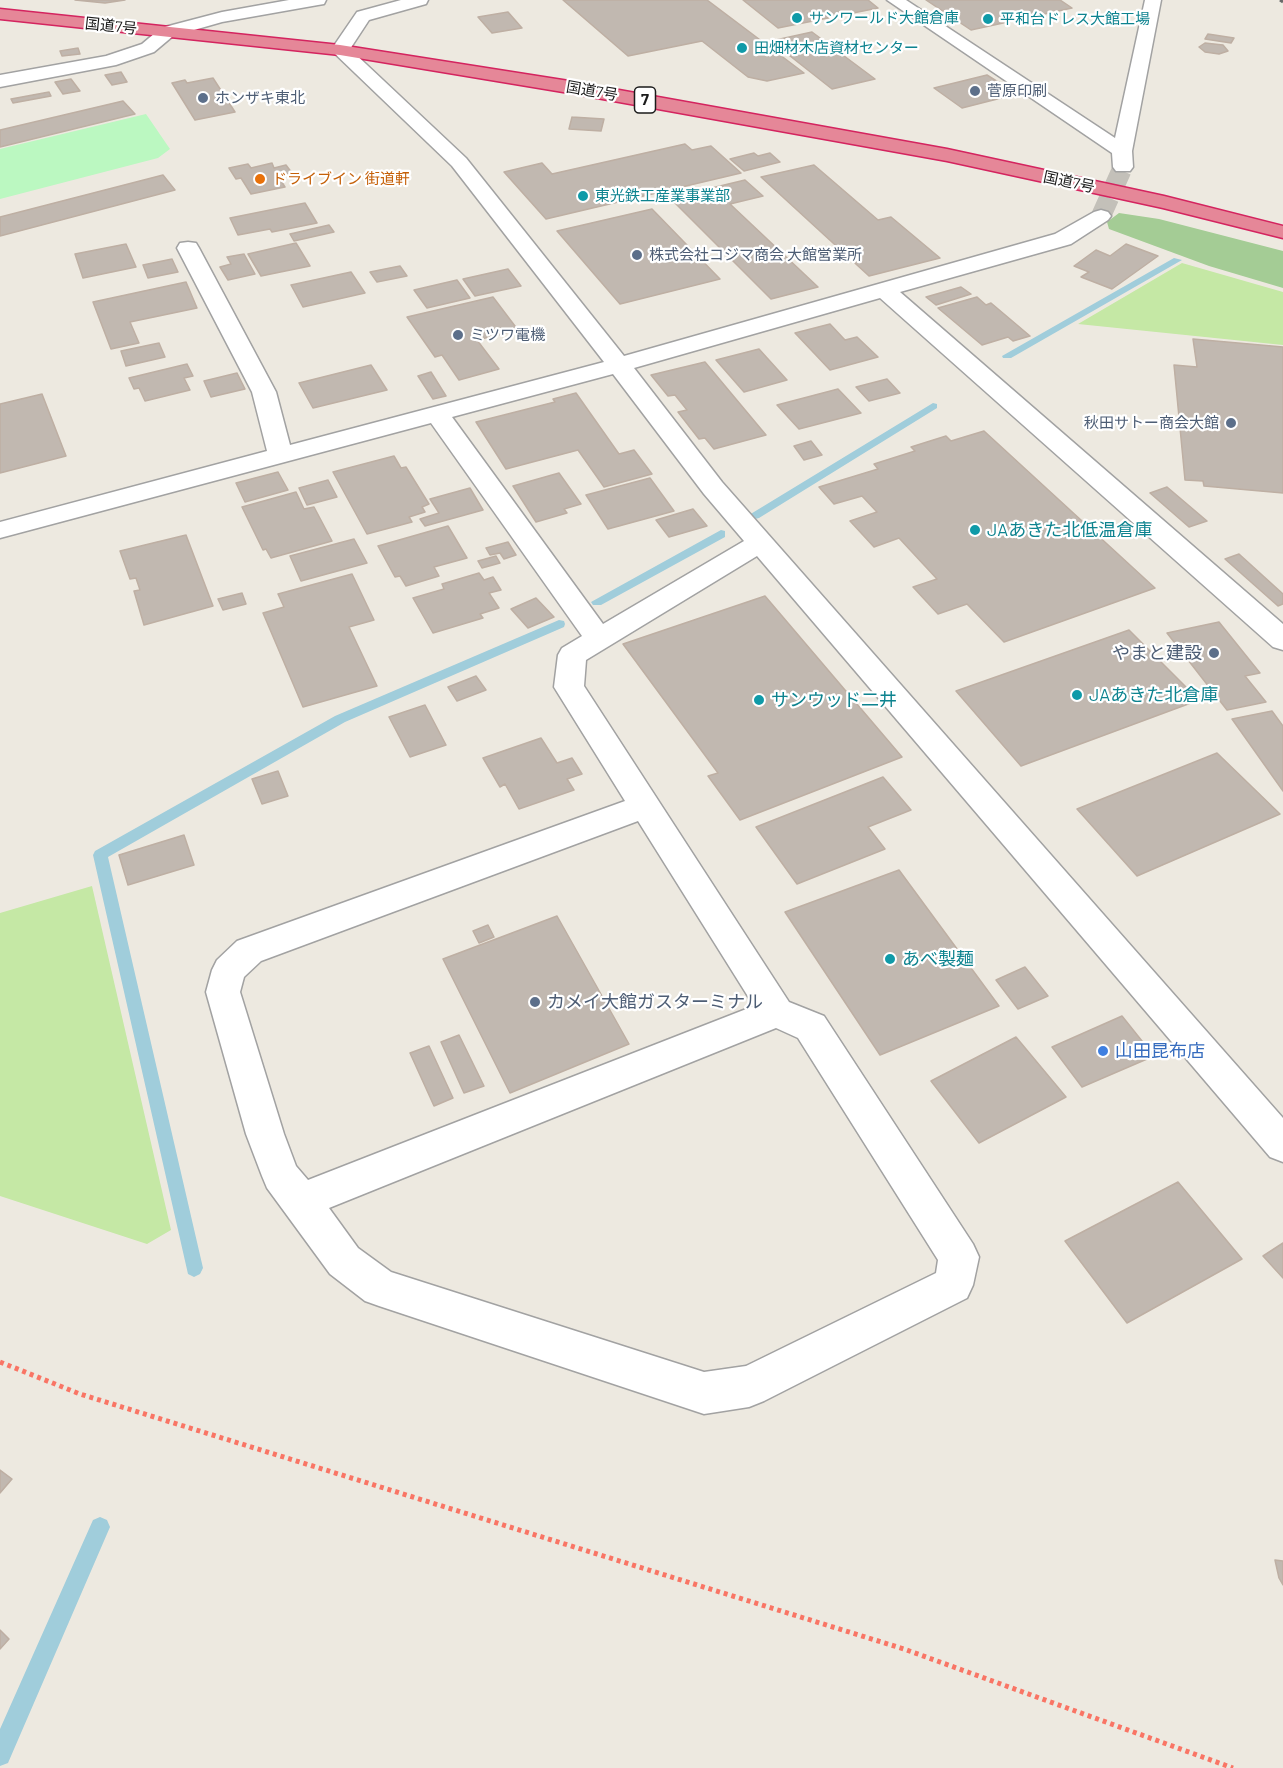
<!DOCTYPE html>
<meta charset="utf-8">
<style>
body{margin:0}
canvas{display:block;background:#ede9e0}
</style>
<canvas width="1283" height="1768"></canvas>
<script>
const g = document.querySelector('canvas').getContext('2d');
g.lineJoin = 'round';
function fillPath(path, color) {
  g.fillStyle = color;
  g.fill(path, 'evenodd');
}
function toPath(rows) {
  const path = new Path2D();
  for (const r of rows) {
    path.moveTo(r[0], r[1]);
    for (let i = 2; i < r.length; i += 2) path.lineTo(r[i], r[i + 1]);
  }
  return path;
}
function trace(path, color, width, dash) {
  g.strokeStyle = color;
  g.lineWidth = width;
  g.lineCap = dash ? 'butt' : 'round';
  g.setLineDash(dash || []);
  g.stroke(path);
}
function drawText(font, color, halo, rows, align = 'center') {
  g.font = font + ' Barlow,"Noto Sans JP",sans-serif';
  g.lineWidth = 4.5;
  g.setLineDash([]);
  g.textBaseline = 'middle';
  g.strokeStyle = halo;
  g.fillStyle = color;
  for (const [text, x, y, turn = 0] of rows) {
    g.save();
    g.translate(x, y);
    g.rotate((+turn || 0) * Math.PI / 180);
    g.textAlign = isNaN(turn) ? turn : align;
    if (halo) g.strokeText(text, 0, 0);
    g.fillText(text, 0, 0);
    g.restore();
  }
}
fillPath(toPath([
 [1182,263,1283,292,1283,345,1078,324],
 [92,886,171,1230,147,1244,0,1196,0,913]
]), '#c5e8a5');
fillPath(toPath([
 [1119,213,1159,219,1283,251,1283,288,1209,266,1109,229,1107,222]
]), '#a4cc95');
fillPath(toPath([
 [146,114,170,149,158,158,0,199,0,149]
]), '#bbf8c1');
fillPath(toPath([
 [1174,258,1182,260,1011,358,1003,358,1002,356,1174,258],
 [933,403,937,404,937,408,759,518,755,519,749,515,933,403],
 [721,530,725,531,725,537,601,605,593,605,591,602,721,530],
 [559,620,564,621,565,624,564,627,345,722,108,857,203,1268,200,1274,194,1277,188,1274,93,855,95,851,335,716,559,620],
 [100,1517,107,1520,110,1527,8,1763,0,1766,0,1729,93,1520,100,1517]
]), '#a0cddb');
const building = toPath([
 [75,0,125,0,105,3,75,0],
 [563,0,707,0,804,73,767,81,748,77,702,41,628,56,563,0],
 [743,0,868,0,878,8,778,28,743,0],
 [926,0,1060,0,1072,8,971,30,926,0],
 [508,12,522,28,492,33,478,17,508,12],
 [812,32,875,79,832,89,771,41,812,32],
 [1208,34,1234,38,1231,43,1205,39,1208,34],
 [1205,43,1223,45,1228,51,1219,54,1205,52,1199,47,1205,43],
 [78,48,80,54,62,56,60,51,78,48],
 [121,72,127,82,112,85,105,75,121,72],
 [987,75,1017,94,962,108,934,88,987,75],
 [213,78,235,112,195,120,172,83,185,80,187,83,213,78],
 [71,79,80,91,63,94,55,82,71,79],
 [49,92,51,96,13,103,11,99,49,92],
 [123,101,135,114,0,147,0,130,123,101],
 [572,117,604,119,601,131,569,129,572,117],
 [685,144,692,150,711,146,741,173,546,219,504,172,542,163,552,174,685,144],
 [754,153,758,156,770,153,780,162,744,171,730,159,754,153],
 [272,163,274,168,286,165,292,173,278,176,285,187,251,194,241,178,236,179,229,168,248,164,251,168,272,163],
 [814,165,878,220,891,217,940,258,869,276,761,177,814,165],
 [163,175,175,190,0,236,0,217,163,175],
 [745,180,763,196,730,204,818,287,771,299,670,198,745,180],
 [305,203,317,223,272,232,270,229,238,235,230,218,305,203],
 [652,209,720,279,620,304,557,231,652,209],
 [329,225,334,232,294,241,290,234,329,225],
 [296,243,310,266,261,276,248,254,296,243],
 [126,244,136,267,83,278,75,254,126,244],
 [1126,244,1158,256,1112,289,1081,277,1089,272,1074,266,1096,250,1110,256,1126,244],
 [244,254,255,274,228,280,220,267,231,264,227,257,244,254],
 [172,259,178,272,148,278,143,265,172,259],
 [400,266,407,276,377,282,370,272,400,266],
 [508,269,521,286,475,296,463,279,508,269],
 [351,272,365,293,303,307,291,285,351,272],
 [457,280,470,298,427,308,414,290,457,280],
 [186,282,197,308,130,322,139,343,111,349,93,302,186,282],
 [961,287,971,294,936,305,926,297,961,287],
 [493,297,518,330,477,340,499,369,459,380,442,355,435,357,407,317,493,297],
 [977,297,986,305,991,303,1030,336,1013,341,1008,337,982,345,938,308,977,297],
 [830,324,845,340,857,337,878,357,830,370,795,333,830,324],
 [1193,339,1283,347,1283,493,1204,486,1203,481,1185,480,1174,365,1197,367,1193,339],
 [159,343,165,357,126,366,121,351,159,343],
 [759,349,787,380,744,392,716,360,759,349],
 [705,362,766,435,714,449,705,438,699,439,678,412,687,410,675,395,668,396,651,375,705,362],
 [187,364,193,376,184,378,190,390,145,401,139,388,134,389,129,378,187,364],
 [371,365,387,390,313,408,299,383,371,365],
 [431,372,446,396,433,399,418,376,431,372],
 [237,373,245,389,211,397,204,381,237,373],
 [887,379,900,393,869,401,856,387,887,379],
 [838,389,861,413,799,429,777,405,838,389],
 [576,393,619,454,634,450,652,474,604,487,578,450,506,469,476,422,555,402,553,399,576,393],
 [42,394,66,456,0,473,0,404,42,394],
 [984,431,1155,588,1004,642,967,604,938,614,913,587,937,579,899,538,874,547,850,521,877,512,862,496,834,504,819,487,878,469,874,464,915,451,911,447,946,436,951,441,984,431],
 [811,441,822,455,804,460,794,446,811,441],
 [394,456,401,468,406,467,429,504,422,507,425,512,409,517,412,522,367,534,333,472,394,456],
 [278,472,288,490,245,502,236,483,278,472],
 [559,473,581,504,564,509,567,513,536,522,513,486,559,473],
 [650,478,674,511,608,529,586,495,650,478],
 [328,480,337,497,307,505,299,488,328,480],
 [1167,487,1207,521,1189,527,1150,493,1167,487],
 [470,488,483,510,425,526,420,519,439,513,430,499,470,488],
 [296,492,304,509,314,507,332,541,271,558,266,549,263,550,242,507,296,492],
 [693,509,707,526,669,537,656,520,693,509],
 [448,526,467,558,434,567,439,576,406,586,400,576,395,577,378,546,448,526],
 [186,535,213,606,144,625,134,591,140,590,136,578,130,579,120,551,186,535],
 [354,539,367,563,301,581,290,556,354,539],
 [508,542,516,555,504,559,500,553,490,555,486,548,508,542],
 [1239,554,1283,594,1283,604,1278,606,1225,559,1239,554],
 [496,556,500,563,482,568,478,561,496,556],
 [479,573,484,580,493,577,501,590,489,593,499,608,480,614,483,618,433,633,413,598,444,589,442,584,479,573],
 [352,574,374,620,349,627,377,686,303,707,263,613,284,607,278,594,352,574],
 [242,593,246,604,223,610,218,599,242,593],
 [765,596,902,757,740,820,708,776,718,773,623,644,765,596],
 [536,598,554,617,528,628,511,609,536,598],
 [1219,622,1260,673,1245,676,1266,702,1227,710,1167,633,1219,622],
 [1129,630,1199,700,1021,766,956,691,1129,630],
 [476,676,486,690,457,701,448,687,476,676],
 [425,705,446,745,410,757,389,717,425,705],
 [1272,711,1283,726,1283,791,1232,719,1272,711],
 [541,738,557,763,572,758,582,774,567,779,574,790,519,809,505,784,500,787,483,758,541,738],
 [1217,753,1280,814,1137,876,1077,809,1217,753],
 [278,771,288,796,262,804,252,779,278,771],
 [883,777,911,810,868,827,885,849,797,884,756,827,883,777],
 [184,835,194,865,128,885,119,855,184,835],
 [899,870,999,1006,880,1055,785,912,899,870],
 [557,916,629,1044,510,1093,443,959,557,916],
 [488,925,494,937,479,943,473,931,488,925],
 [1025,967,1048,996,1018,1009,996,980,1025,967],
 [1122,1016,1154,1056,1082,1087,1052,1047,1122,1016],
 [459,1035,484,1086,464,1093,441,1042,459,1035],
 [1016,1037,1066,1097,979,1143,931,1081,1016,1037],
 [429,1046,453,1098,434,1106,410,1053,429,1046],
 [1178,1182,1242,1259,1127,1323,1065,1241,1178,1182],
 [1283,1243,1283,1278,1263,1256,1283,1243],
 [0,1470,12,1479,0,1493,0,1470],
 [1275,1560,1283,1561,1283,1585,1279,1578,1275,1560],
 [0,1630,9,1639,0,1649,0,1630]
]);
fillPath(building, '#c1b8b0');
trace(building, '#beafa3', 1.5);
trace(toPath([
 [1101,216,1123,167]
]), '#c3c0b9', 20, [20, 10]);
const street = toPath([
 [289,0,326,0,324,4,318,5,222,22,173,36,154,52,116,65,0,87,0,75,106,56,142,44,161,28,222,12,289,0],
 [401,0,428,0,426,4,369,20,350,49,466,158,624,356,1055,234,1094,212,1101,210,1108,212,1111,216,1108,220,1071,244,900,292,1283,624,1283,650,1273,647,880,298,634,368,722,482,1283,1118,1283,1162,1270,1157,757,556,586,660,584,686,789,1002,824,1016,973,1244,979,1257,973,1285,967,1298,764,1401,749,1407,704,1414,379,1306,365,1301,330,1274,267,1188,262,1176,246,1134,206,992,212,970,217,960,237,941,625,801,554,687,558,655,562,648,582,636,431,423,0,538,0,522,267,451,252,392,177,248,180,243,188,242,196,243,199,248,276,392,290,445,604,362,452,166,331,50,357,12,401,0],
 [613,374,704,494,744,541,603,624,452,417,613,374],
 [638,821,754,1006,308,1180,296,1166,284,1134,240,992,244,977,261,961,638,821],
 [776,1028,798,1038,938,1260,936,1273,746,1366,704,1372,391,1272,358,1248,329,1208,776,1028],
 [887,0,906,0,1115,138,1145,0,1161,0,1132,151,1133,167,1130,171,1116,171,1113,167,1112,153,887,0]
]);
const highway = toPath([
 [0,9,340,45,569,81,947,149,1164,196,1283,226,1283,238,1163,208,947,161,569,93,340,55,0,19,0,9]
]);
trace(street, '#a2a2a2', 3);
trace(highway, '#d4245f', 3);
trace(toPath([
 [0,1362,80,1394,904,1649,1233,1768]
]), '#f97565', 5, [4, 4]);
fillPath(street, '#fff');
fillPath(highway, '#e58798');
trace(toPath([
 [1280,0,1283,2]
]), '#696969', 3, [7, 7]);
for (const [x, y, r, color] of [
 [797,18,6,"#0f9aa8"],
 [988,19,6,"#0f9aa8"],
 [742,48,6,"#0f9aa8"],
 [975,91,6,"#5c6f8a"],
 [203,98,6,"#5c6f8a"],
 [260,179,6,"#e8710a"],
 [583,196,6,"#0f9aa8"],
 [637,255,6,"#5c6f8a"],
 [458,335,6,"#5c6f8a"],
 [1231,423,6,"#5c6f8a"],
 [975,530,6,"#0f9aa8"],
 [1214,653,6,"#5c6f8a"],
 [1077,695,6,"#0f9aa8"],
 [759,700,6,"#0f9aa8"],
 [890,959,6,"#0f9aa8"],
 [535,1002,6,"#5c6f8a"],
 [1103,1051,6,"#3f7fe0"]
]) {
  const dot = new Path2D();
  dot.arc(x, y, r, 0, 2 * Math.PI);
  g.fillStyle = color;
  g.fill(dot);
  trace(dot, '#fff', 2);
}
drawText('15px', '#0d838f', '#fff', [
 ["サンワールド大館倉庫",809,18],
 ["平和台ドレス大館工場",1000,19],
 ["田畑材木店資材センター",754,48],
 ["東光鉄工産業事業部",595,196]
], 'left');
drawText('15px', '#1b1b1b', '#fff', [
 ["国道7号",111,26,6],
 ["国道7号",592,91,10],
 ["国道7号",1069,182,12]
]);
drawText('15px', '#4e5e75', '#fff', [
 ["菅原印刷",987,91],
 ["ホンザキ東北",215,98],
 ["株式会社コジマ商会 大館営業所",649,255],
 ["ミツワ電機",470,335],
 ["秋田サトー商会大館",1219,423,"right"]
], 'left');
drawText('15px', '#c56008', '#fff', [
 ["ドライブイン 街道軒",272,179]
], 'left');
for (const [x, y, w] of [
 [645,100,21]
]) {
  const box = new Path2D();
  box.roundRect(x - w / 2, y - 13, w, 26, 4.5);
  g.fillStyle = '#fff';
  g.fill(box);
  trace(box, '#1b1b1b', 1.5);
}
drawText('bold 16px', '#1b1b1b', null, [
 ["7",645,100]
]);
drawText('18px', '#0d838f', '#fff', [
 ["JAあきた北低温倉庫",987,530],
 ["JAあきた北倉庫",1089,695],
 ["サンウッド二井",771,700],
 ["あべ製麺",902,959]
], 'left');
drawText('18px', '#4e5e75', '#fff', [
 ["やまと建設",1202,653],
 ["カメイ大館ガスターミナル",547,1002,"left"]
], 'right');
drawText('18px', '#366cbe', '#fff', [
 ["山田昆布店",1115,1051]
], 'left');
</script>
